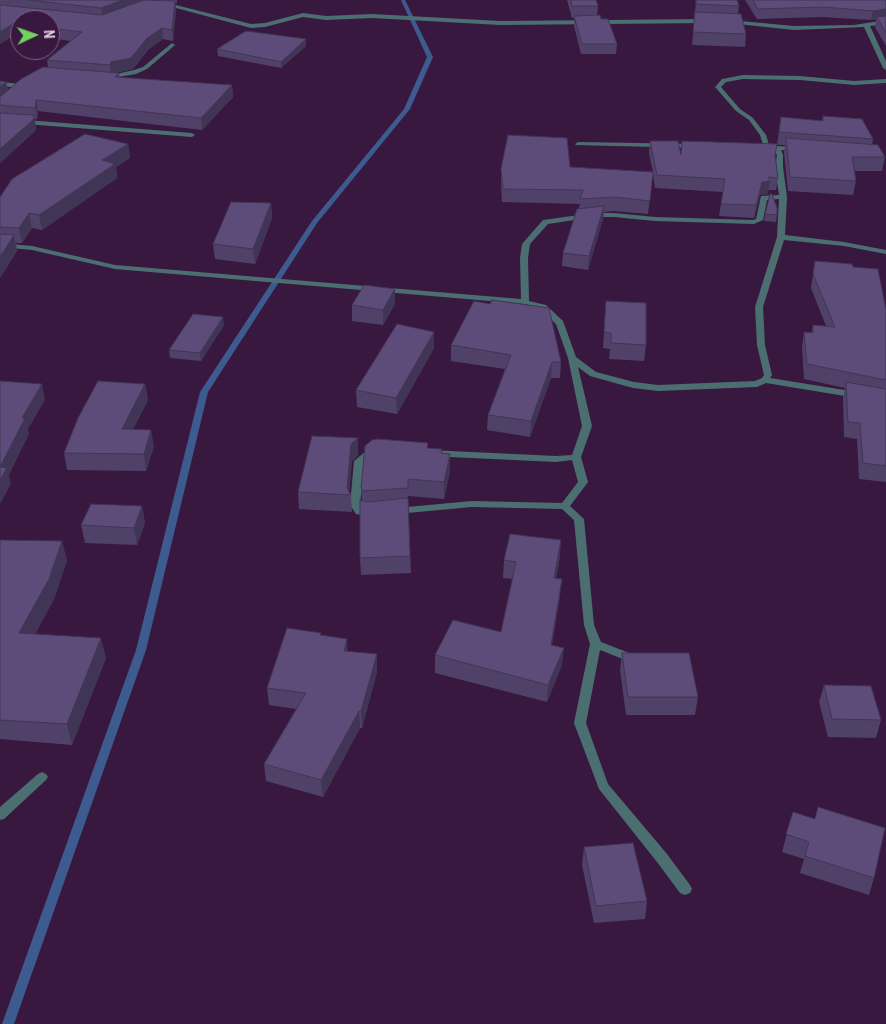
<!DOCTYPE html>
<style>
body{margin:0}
#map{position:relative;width:886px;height:1024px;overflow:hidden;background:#38183e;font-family:"Roboto Condensed",sans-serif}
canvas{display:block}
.north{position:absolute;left:10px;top:10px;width:50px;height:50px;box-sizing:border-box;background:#38183e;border:1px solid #7b6080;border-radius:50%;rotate:87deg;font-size:14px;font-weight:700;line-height:20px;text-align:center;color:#dfcbe3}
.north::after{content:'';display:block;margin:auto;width:18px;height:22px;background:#70d35f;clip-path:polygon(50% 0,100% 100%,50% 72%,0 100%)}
</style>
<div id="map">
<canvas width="886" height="1024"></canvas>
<div class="north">N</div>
</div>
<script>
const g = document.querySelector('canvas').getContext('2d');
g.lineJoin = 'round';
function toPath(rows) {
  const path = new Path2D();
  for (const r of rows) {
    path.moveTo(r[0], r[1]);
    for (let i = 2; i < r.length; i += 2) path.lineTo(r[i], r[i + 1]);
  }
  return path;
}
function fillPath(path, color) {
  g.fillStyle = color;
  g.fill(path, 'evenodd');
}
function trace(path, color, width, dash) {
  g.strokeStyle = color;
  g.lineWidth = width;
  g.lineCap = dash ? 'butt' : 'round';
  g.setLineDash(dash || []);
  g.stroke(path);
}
fillPath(toPath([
 [401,0,405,0,433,57,410,109,317,223,208,392,146,650,14,1024,2,1024,136,650,200,392,312,221,404,109,427,57,401,0]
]), '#3d5b8f');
fillPath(toPath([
 [146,0,156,0,251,24,265,23,303,13,326,16,372,14,500,21,708,19,711,21,708,23,500,25,372,18,326,20,303,17,265,27,251,28,146,0],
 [730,20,794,26,854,25,886,20,886,24,870,26,886,61,886,70,883,68,864,27,794,30,728,23,727,22,730,20],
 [172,43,175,45,174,46,147,69,136,74,106,79,103,77,134,70,143,67,172,43],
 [743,75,800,76,854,81,886,79,886,83,854,85,800,80,743,79,726,82,721,87,740,109,753,118,766,135,770,148,767,150,764,148,760,135,749,120,736,111,715,87,722,79,743,75],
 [0,82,22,84,25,86,22,88,0,86,0,82],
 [0,118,192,133,195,135,192,137,0,122,0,118],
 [578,142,695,144,698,146,695,148,576,145,575,144,578,142],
 [776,146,797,147,800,149,797,151,781,150,783,155,783,167,787,197,785,235,844,242,886,250,886,254,844,246,784,240,763,307,765,345,772,375,770,378,857,392,861,395,860,397,857,398,766,383,757,387,658,391,633,388,590,376,578,367,592,426,581,457,588,482,570,506,584,519,594,625,601,642,637,656,639,659,637,662,633,663,600,650,586,723,608,784,667,854,690,885,692,889,690,893,685,895,680,893,657,862,599,789,574,723,590,644,584,625,574,520,562,509,472,507,396,514,391,511,396,508,472,501,562,503,578,482,572,460,556,462,429,456,424,453,429,450,556,456,572,455,582,426,568,358,556,324,540,309,525,304,115,269,32,250,0,247,0,243,32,246,115,265,521,299,520,258,522,244,543,220,594,213,614,213,655,217,753,220,756,219,761,196,779,195,775,167,777,155,773,148,776,146],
 [779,199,777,237,755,307,757,345,764,375,762,378,755,381,658,385,634,382,596,372,576,357,563,321,546,305,529,301,528,258,530,244,548,224,594,217,614,217,655,221,754,224,763,220,767,200,779,199],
 [375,449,380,452,378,454,372,455,364,462,360,505,363,509,376,512,377,514,372,517,356,514,350,505,354,461,366,451,375,449],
 [42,772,46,774,48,777,46,780,4,819,0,820,0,807,38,774,42,772]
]), '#4b6f71');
fillPath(toPath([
 [0,0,177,0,177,3,175,3,176,11,173,41,163,39,149,49,133,69,115,73,119,73,120,78,232,85,233,97,202,130,38,111,37,119,34,119,36,127,35,131,0,163,0,81,6,82,8,90,48,67,47,60,71,41,50,38,50,20,20,20,20,34,16,34,0,44],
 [567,0,596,0,598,6,597,15,601,19,617,44,616,54,581,54,574,26,574,18,572,18],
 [696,0,739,6,738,14,746,34,745,47,692,45],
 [745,0,886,0,886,46,875,27,876,20,871,20,822,17,757,19],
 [306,46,281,68,218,56,217,49],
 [823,116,873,139,872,145,885,157,882,171,854,171,856,181,853,195,788,191,784,152,785,145,777,145,781,117,822,121],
 [650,141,681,155,775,155,778,178,776,190,768,190,768,194,760,195,754,218,719,216,723,192,655,188,653,173,648,214,614,211,604,212,603,219,588,270,562,266,563,253,579,208,580,204,502,202,501,183,501,169,570,167,653,172,649,153],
 [128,144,130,158,116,167,117,178,42,230,32,228,22,243,16,243,17,251,0,278,0,197],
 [271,203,272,218,255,264,215,259,213,244],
 [765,214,777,215,776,222,764,221],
 [815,261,853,267,886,310,886,482,859,479,857,439,844,437,843,398,845,388,804,379,802,347,804,332,812,332,813,325,826,326,811,288],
 [606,301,646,345,644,361,609,359,610,349,603,348],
 [395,304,383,325,352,321,352,305],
 [224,325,201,361,170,358,169,350],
 [434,332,434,348,397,414,357,407,356,390],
 [451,345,561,362,560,378,551,378,530,437,487,430,488,415,505,369,451,361],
 [145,384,148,400,133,429,154,446,146,471,67,470,64,453],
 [428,448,442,453,450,471,444,499,408,496,411,573,361,575,360,558,362,500,361,488],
 [358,455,352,461,349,491,351,495,352,512,299,509,298,492],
 [142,506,145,523,137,545,85,543,81,525],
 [0,540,67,560,54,599,35,634,106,658,72,745,0,739],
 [560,557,556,578,560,596,552,645,562,665,547,702,435,673,435,655,501,632,513,579,503,578,504,560],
 [321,633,321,636,348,651,377,672,362,728,360,728,323,797,266,781,264,764,296,709,269,705,267,688],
 [622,653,698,697,695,715,626,715,620,670],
 [824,685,881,720,876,738,828,737,819,702],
 [793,812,874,878,869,895,800,873,804,859,782,852],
 [584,847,647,901,645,919,594,923,582,865]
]), '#504169');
fillPath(toPath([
 [122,0,146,0,103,18,101,8],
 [175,1,176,11,173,41,172,30],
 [886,9,886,19,877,17,876,20,871,20,873,11],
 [14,23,16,34,0,44,0,32],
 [162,28,163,39,149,49,133,69,113,73,111,76,110,65,111,62],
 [306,39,306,46,281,68,281,62],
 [6,82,8,93,0,100,0,87],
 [232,85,233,97,202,130,201,118],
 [36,100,38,111,37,119,35,108],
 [34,115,36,127,35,131,0,163,0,149],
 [128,144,130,158,116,167,117,178,42,230,39,215,102,160],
 [770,181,768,194,760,195,754,218,756,205,762,182],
 [271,203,272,218,255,264,253,249],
 [604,206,603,219,588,270,589,256],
 [29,213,32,228,22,243,19,228],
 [14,235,17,251,0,278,0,257],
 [395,289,395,304,383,325,383,310],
 [223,317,224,325,201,361,200,353],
 [434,332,434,348,397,414,396,398],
 [552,362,551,378,530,437,531,421],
 [42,384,45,400,28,429,29,434,9,475,11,484,0,504,0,467,22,418],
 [145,384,148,400,125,446,122,429],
 [151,430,154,446,146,471,144,454],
 [358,438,358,455,352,461,349,495,347,488,351,444],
 [450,454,450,471,444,499,444,482],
 [142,506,145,523,137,545,134,528],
 [561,540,560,557,553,595,554,578],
 [62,541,67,560,54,599,25,653,19,633],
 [562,579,560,596,549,662,551,645],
 [101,638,106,658,72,745,67,724],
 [347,639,348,656,344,651],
 [564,648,562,665,547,702,548,685],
 [377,654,377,672,362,728,361,711],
 [359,711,360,728,323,797,321,780]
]), '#413555');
const building = toPath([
 [28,0,122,0,101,8,28,0],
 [144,0,175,1,172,30,162,28,147,38,131,58,111,62,110,65,47,60,82,32,50,28,50,20,20,20,20,24,14,23,0,32,0,5,102,15,144,0],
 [571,0,596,0,598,6,572,6,571,0],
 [696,0,737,0,739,6,696,4,696,0],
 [753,0,886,0,886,9,873,11,824,7,758,9,753,0],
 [695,12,741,14,746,34,693,32,695,12],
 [600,15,601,19,608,19,617,44,582,44,574,16,600,15],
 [886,16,886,33,877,17,886,16],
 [246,31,306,39,281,62,217,49,246,31],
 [43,67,119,73,115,77,232,85,201,118,36,100,35,108,0,105,0,97,21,79,43,67],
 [0,81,6,82,0,87,0,81],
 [0,113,34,115,33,120,0,149,0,113],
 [823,116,862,119,873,139,779,132,781,117,823,121,823,116],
 [85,134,128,144,102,160,115,164,39,215,29,213,19,228,0,227,0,197,12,179,85,134],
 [508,135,567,138,570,167,653,172,650,201,615,197,580,199,583,190,503,189,501,169,508,135],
 [786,138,878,145,885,157,852,157,856,181,790,177,786,138],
 [650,141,678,141,681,155,682,141,777,144,775,155,778,178,768,177,770,181,762,182,756,205,721,204,725,179,657,175,650,141],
 [770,194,772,194,777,208,777,215,765,214,770,194],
 [231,202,271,203,253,249,213,244,231,202],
 [604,206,589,256,563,253,577,209,604,206],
 [0,234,14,235,0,257,0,234],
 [815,261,852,264,853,267,878,269,886,310,886,380,807,364,804,332,813,333,813,325,835,327,813,274,815,261],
 [364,285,395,289,383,310,352,305,364,285],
 [492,300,549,308,561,362,552,362,531,421,488,415,511,355,451,345,474,301,490,304,492,300],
 [606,301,646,303,646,345,611,343,611,333,604,332,606,301],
 [193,314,223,317,200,353,169,350,193,314],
 [397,324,434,332,396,398,356,390,397,324],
 [0,381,42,384,22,418,25,418,0,467,7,468,0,480,0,381],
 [98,381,145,384,122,429,151,430,144,454,64,453,78,418,98,381],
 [846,382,886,389,886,466,863,463,860,423,848,422,846,382],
 [312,436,358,438,351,444,347,488,351,495,298,492,312,436],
 [378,439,428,443,427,448,442,449,441,453,450,454,444,482,408,479,408,488,363,491,361,488,365,446,372,440,378,439],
 [408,498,410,556,360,558,360,500,368,502,408,498],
 [91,504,142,506,134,528,81,525,91,504],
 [510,534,561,540,554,578,562,579,551,645,564,648,548,685,435,655,453,620,501,632,516,562,504,560,510,534],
 [0,540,62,541,49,579,19,633,101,638,67,724,0,720,0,540],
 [287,628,321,633,320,635,347,639,344,651,377,654,361,711,359,711,321,780,264,764,306,693,267,688,287,628],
 [622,653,689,653,698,697,628,697,622,653],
 [824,685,871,686,881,720,832,719,824,685],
 [818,807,885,828,874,878,805,856,809,842,786,834,793,812,815,819,818,807],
 [633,843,647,901,596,906,584,847,633,843]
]);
fillPath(building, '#5d4c7a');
trace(building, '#413555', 1);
</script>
